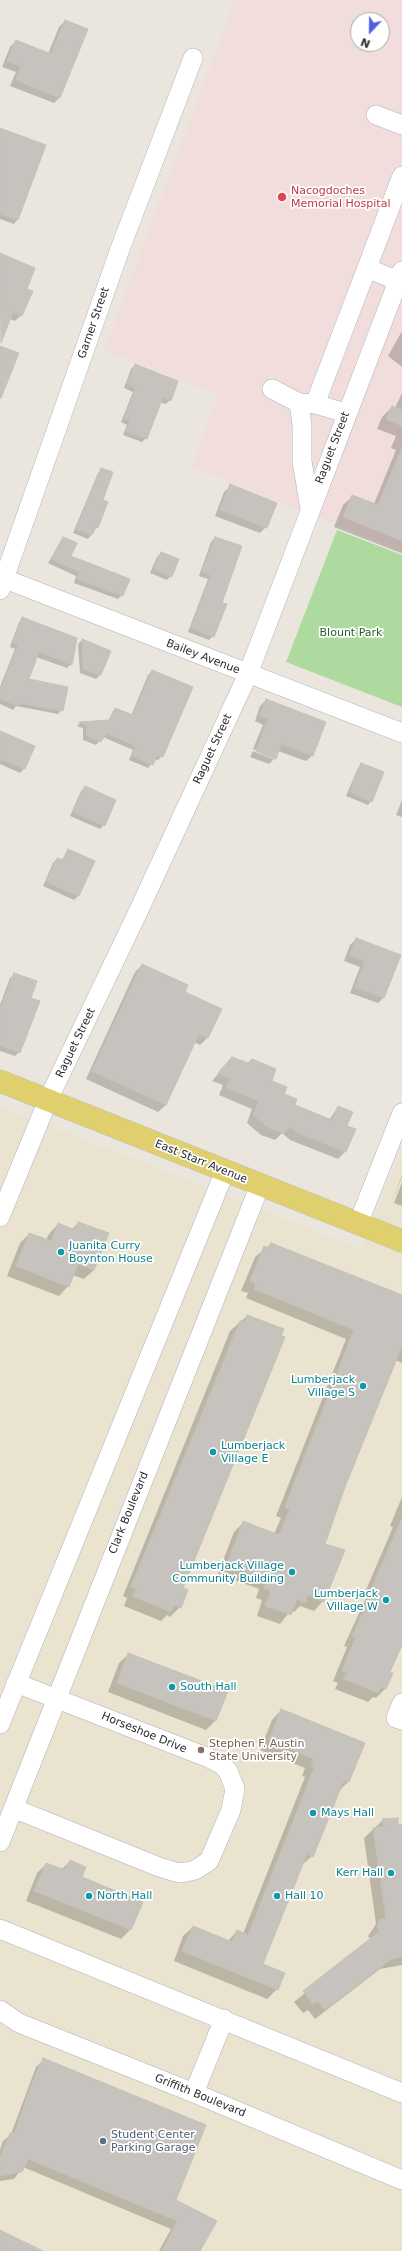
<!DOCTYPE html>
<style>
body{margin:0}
#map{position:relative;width:402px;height:2251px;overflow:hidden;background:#eae6dd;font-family:"DejaVu Sans",sans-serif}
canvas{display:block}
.north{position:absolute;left:350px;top:12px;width:40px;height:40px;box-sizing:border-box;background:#fff;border:1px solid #aaa;border-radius:50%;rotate:202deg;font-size:11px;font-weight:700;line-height:16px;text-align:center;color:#2a2a2a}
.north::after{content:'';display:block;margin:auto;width:14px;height:18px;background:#515ee4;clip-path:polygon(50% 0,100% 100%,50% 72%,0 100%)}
</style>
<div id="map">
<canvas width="402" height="2251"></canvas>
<div class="north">N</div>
</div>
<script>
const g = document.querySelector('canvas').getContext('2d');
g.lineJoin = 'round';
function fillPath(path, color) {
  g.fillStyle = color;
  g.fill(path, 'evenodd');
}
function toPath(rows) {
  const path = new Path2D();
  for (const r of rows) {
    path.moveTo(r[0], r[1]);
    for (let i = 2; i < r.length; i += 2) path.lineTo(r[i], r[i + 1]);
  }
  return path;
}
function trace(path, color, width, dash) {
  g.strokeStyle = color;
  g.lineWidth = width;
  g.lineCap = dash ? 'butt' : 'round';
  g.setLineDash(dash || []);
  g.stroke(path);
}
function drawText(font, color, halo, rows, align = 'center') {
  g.font = font + ' "DejaVu Sans",sans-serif';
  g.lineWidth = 3.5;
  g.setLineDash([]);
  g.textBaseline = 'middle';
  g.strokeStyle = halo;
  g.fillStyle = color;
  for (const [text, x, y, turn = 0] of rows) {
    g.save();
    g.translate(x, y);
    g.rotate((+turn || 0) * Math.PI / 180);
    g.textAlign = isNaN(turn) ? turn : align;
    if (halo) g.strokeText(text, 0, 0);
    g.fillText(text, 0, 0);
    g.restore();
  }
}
fillPath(toPath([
 [0,1106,361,1249,402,1149,402,2251,0,2251]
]), '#eae3cf');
fillPath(toPath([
 [235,0,402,0,402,551,193,467,218,395,104,350],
 [358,20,382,20,382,44,358,44]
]), '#f0dddc');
fillPath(toPath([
 [337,530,402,555,402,707,286,662]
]), '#aedaa0');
fillPath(toPath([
 [65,21,60,97,54,103,10,86,16,72,2,67,10,47,16,41,48,54,59,27],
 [0,152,17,220,14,224,0,219],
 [0,254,34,268,25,289,21,315,15,321,0,315],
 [402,331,402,367,388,356],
 [135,365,170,400,166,404,160,402,146,438,142,442,123,435,127,425,121,422,133,392,124,388,131,369],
 [402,393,402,552,401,553,334,527,343,505,353,496,374,504,396,450,391,448,396,436,377,429,382,417,392,407,395,408],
 [102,469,102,501,97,527,88,539,73,533,98,473],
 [230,486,266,527,260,533,215,516,224,492],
 [63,538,70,557,122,595,118,599,74,583,76,576,48,563],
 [215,538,213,636,209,640,188,632,208,579,199,576,211,542],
 [161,553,171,576,167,580,150,573,157,557],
 [23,618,71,664,67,668,36,657,27,680,62,710,58,714,16,706,13,710,0,704,0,687,15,649,10,647,19,622],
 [82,640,109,651,100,675,96,679,80,673,78,644],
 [152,671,162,756,158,760,155,759,148,768,129,760,133,750,103,737,96,745,83,740,83,728,77,726,80,723,108,721,115,709,131,716,148,675],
 [266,700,312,756,306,761,278,751,275,758,269,764,250,757,253,751,273,759,273,757,253,749,263,725,255,721,260,706],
 [0,732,34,746,24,769,20,773,0,764],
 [362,764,371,801,368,805,346,796,358,768],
 [85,787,104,825,100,829,70,816,81,791],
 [402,800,402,817,396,815],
 [68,850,93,861,78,896,74,900,43,886,53,863,57,859,61,861],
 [356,939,384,997,378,1003,350,993,360,967,344,961,350,945],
 [142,965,184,992,207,1038,200,1045,194,1042,166,1105,158,1112,86,1079,135,972],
 [15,974,29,998,19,1052,15,1056,0,1051,0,1005,10,978],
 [225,1066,270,1081,294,1106,329,1120,338,1107,346,1126,354,1130,345,1152,338,1159,290,1140,282,1133,275,1140,261,1135,247,1123,252,1109,219,1095,223,1085,212,1081],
 [402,1175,402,1177,392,1202],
 [402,1182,402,1206,394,1203],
 [78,1223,94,1270,84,1279,72,1275,68,1286,59,1296,7,1276,20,1243,29,1234,46,1240,49,1234,58,1224,72,1229],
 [271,1244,402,1296,402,1363,395,1360,344,1487,324,1544,323,1601,314,1611,300,1606,294,1612,291,1610,280,1624,257,1616,262,1600,256,1598,259,1589,218,1574,234,1532,244,1522,274,1534,281,1518,276,1516,346,1339,246,1298,248,1293,241,1291,255,1257],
 [247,1316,182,1589,180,1607,170,1617,167,1615,161,1621,124,1606,127,1598,123,1596,230,1331],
 [402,1497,402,1642,389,1673,386,1688,376,1698,373,1697,368,1702,335,1689,338,1683,333,1681,347,1647,344,1646,366,1598,363,1597,393,1527,390,1526],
 [129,1654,215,1721,206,1730,108,1692,119,1663],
 [281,1710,364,1743,348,1782,338,1792,312,1856,302,1865,262,1965,277,1989,267,1999,174,1961,183,1936,193,1927,228,1941,237,1931,243,1934,305,1777,302,1776,305,1768,260,1750,272,1720],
 [383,1820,397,1826,402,1832,402,1965,380,1969,315,2019,308,2010,303,2013,294,2002,371,1940,368,1936,376,1924,364,1838],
 [70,1861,81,1877,130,1930,121,1939,26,1901,37,1873,46,1864,61,1870],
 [44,2060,174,2201,199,2251,159,2251,171,2229,23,2167,14,2179,0,2181,0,2150,3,2141,11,2134,36,2067]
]), '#0003');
const building = toPath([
 [65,20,88,29,60,98,16,80,21,66,7,61,16,40,51,54,65,20],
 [0,128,46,145,18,220,0,214,0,128],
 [0,253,35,268,27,289,33,291,22,316,13,312,1,343,0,253],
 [0,346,19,353,1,398,0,398,0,346],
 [135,364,178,381,171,401,163,397,147,439,126,431,130,421,124,418,136,388,127,384,135,364],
 [392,406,402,410,402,426,386,419,392,406],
 [402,448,402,541,343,517,352,495,378,505,402,448],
 [101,468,113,472,103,500,108,502,98,528,96,527,92,535,76,529,101,468],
 [230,484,277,503,267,528,220,510,230,484],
 [63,537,77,543,71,556,130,579,123,596,77,579,80,572,51,559,63,537],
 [215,537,242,546,222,603,227,604,214,637,191,628,211,575,202,572,215,537],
 [161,552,179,559,172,577,154,569,161,552],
 [22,617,77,638,72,665,39,652,29,679,68,687,63,711,19,703,18,706,0,699,0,692,18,645,13,643,22,617],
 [82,639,111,651,101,675,83,669,82,639],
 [152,670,193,687,163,757,157,755,153,765,132,756,136,746,106,733,101,742,87,736,86,725,79,722,109,720,115,708,133,715,152,670],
 [266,699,326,722,313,756,281,744,276,759,256,751,268,719,260,715,266,699],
 [0,731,35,746,25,769,0,759,0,731],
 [361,763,384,772,372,802,350,792,361,763],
 [85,786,116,800,105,826,73,812,85,786],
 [68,849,95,861,79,896,46,882,57,858,63,860,68,849],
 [356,938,401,955,384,998,355,987,365,961,350,955,356,938],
 [142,964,188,985,185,992,222,1009,208,1038,199,1034,166,1105,92,1071,142,964],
 [14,973,37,981,31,998,40,1001,20,1053,0,1045,0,1010,14,973],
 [232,1057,248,1063,252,1059,276,1069,272,1081,287,1087,284,1094,297,1099,295,1105,332,1120,338,1106,353,1112,347,1126,356,1129,346,1152,298,1133,290,1126,283,1134,269,1128,253,1115,259,1101,226,1088,230,1078,218,1073,232,1057],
 [78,1222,109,1233,94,1270,78,1264,69,1287,16,1266,29,1233,51,1241,58,1223,75,1230,78,1222],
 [271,1243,402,1295,402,1346,345,1487,325,1544,345,1550,324,1602,308,1595,305,1603,297,1599,291,1615,265,1606,271,1591,264,1588,268,1580,227,1564,243,1521,279,1535,290,1509,285,1507,354,1330,254,1289,256,1284,250,1281,264,1246,269,1248,271,1243],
 [247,1315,284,1329,281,1336,285,1337,183,1588,188,1590,181,1608,174,1605,171,1612,132,1596,136,1589,131,1587,240,1321,244,1322,247,1315],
 [402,1518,402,1645,390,1672,393,1673,386,1689,381,1687,378,1693,344,1679,347,1673,342,1671,356,1637,352,1636,374,1588,372,1587,402,1518],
 [128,1653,228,1691,216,1721,117,1683,128,1653],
 [281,1709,365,1743,349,1782,344,1780,313,1857,307,1854,263,1964,285,1973,278,1990,182,1951,193,1926,232,1942,237,1930,248,1935,314,1768,311,1766,314,1759,269,1740,281,1709],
 [398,1818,398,1825,402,1824,402,1957,391,1959,325,2010,318,2001,313,2004,303,1991,380,1931,377,1926,380,1919,386,1918,373,1828,384,1826,382,1819,398,1818],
 [70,1860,86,1867,82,1877,143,1902,131,1930,34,1891,46,1863,65,1870,70,1860],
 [43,2058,206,2125,176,2200,217,2221,200,2251,162,2251,177,2221,28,2159,22,2172,0,2176,0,2158,10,2133,14,2134,32,2083,43,2058],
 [0,2230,43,2251,0,2251,0,2230]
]);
fillPath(building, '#c6c2bd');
trace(building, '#c5c2b7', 1);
const minor = toPath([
 [376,115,402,125],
 [367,268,398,281],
 [272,389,299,403,315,404,346,413],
 [299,403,302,425,302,461,310,509],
 [315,404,402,176],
 [5,579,402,733],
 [0,590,120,249,193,58],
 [0,1217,48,1100,138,912,248,674,402,271],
 [358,1224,402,1113],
 [402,1703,396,1718,402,1720],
 [0,1724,225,1171],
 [13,1808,159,1867,179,1873,186,1872,195,1870,209,1861,231,1810,235,1789,228,1771,222,1765,209,1758,16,1683],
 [0,1842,260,1185],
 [0,1929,402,2093],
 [0,2010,19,2023,194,2093,402,2180],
 [194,2093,224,2019]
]);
const major = toPath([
 [0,1081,402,1241]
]);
trace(minor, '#b1b2bc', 20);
trace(major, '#c3c3c3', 23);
trace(minor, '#fff', 19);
trace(major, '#dfd06d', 22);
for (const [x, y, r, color] of [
 [282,197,5,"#e0444e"],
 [61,1252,4,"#0f9aa8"],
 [363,1386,4,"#0f9aa8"],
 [213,1452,4,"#0f9aa8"],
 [292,1572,4,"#0f9aa8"],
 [386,1600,4,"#0f9aa8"],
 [172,1687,4,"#0f9aa8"],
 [201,1750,4,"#8d6e63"],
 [313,1813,4,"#0f9aa8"],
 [391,1873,4,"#0f9aa8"],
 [89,1896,4,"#0f9aa8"],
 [277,1896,4,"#0f9aa8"],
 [103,2141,4,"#5c6f8a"]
]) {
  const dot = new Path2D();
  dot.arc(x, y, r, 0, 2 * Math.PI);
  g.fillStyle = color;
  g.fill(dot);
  trace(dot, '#fff', 1.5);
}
drawText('11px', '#be3a42', '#fff', [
 ["Nacogdoches",291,191],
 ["Memorial Hospital",291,204]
], 'left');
drawText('11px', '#2a2a2a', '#fff', [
 ["Garner Street",94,323,-71],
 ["Raguet Street",333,448,-69],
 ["Bailey Avenue",203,657,21],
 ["Raguet Street",213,749,-65],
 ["Raguet Street",76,1043,-64],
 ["East Starr Avenue",201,1162,22],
 ["Clark Boulevard",129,1513,-68],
 ["Horseshoe Drive",144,1733,22],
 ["Griffith Boulevard",200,2096,22]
]);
drawText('11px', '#295e23', '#fff', [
 ["Blount Park",351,633]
]);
drawText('11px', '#0d838f', '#fff', [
 ["Juanita Curry",69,1246],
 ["Boynton House",69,1259],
 ["Lumberjack",355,1380,"right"],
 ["Village S",355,1393,"right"],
 ["Lumberjack",221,1446],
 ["Village E",221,1459],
 ["Lumberjack Village",284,1566,"right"],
 ["Community Building",284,1579,"right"],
 ["Lumberjack",378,1594,"right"],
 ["Village W",378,1607,"right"],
 ["South Hall",180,1687],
 ["Mays Hall",321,1813],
 ["Kerr Hall",383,1873,"right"],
 ["North Hall",97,1896],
 ["Hall 10",285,1896]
], 'left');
drawText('11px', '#785e54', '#fff', [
 ["Stephen F. Austin",209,1744],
 ["State University",209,1757]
], 'left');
drawText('11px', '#4e5e75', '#fff', [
 ["Student Center",111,2135],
 ["Parking Garage",111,2148]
], 'left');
</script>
